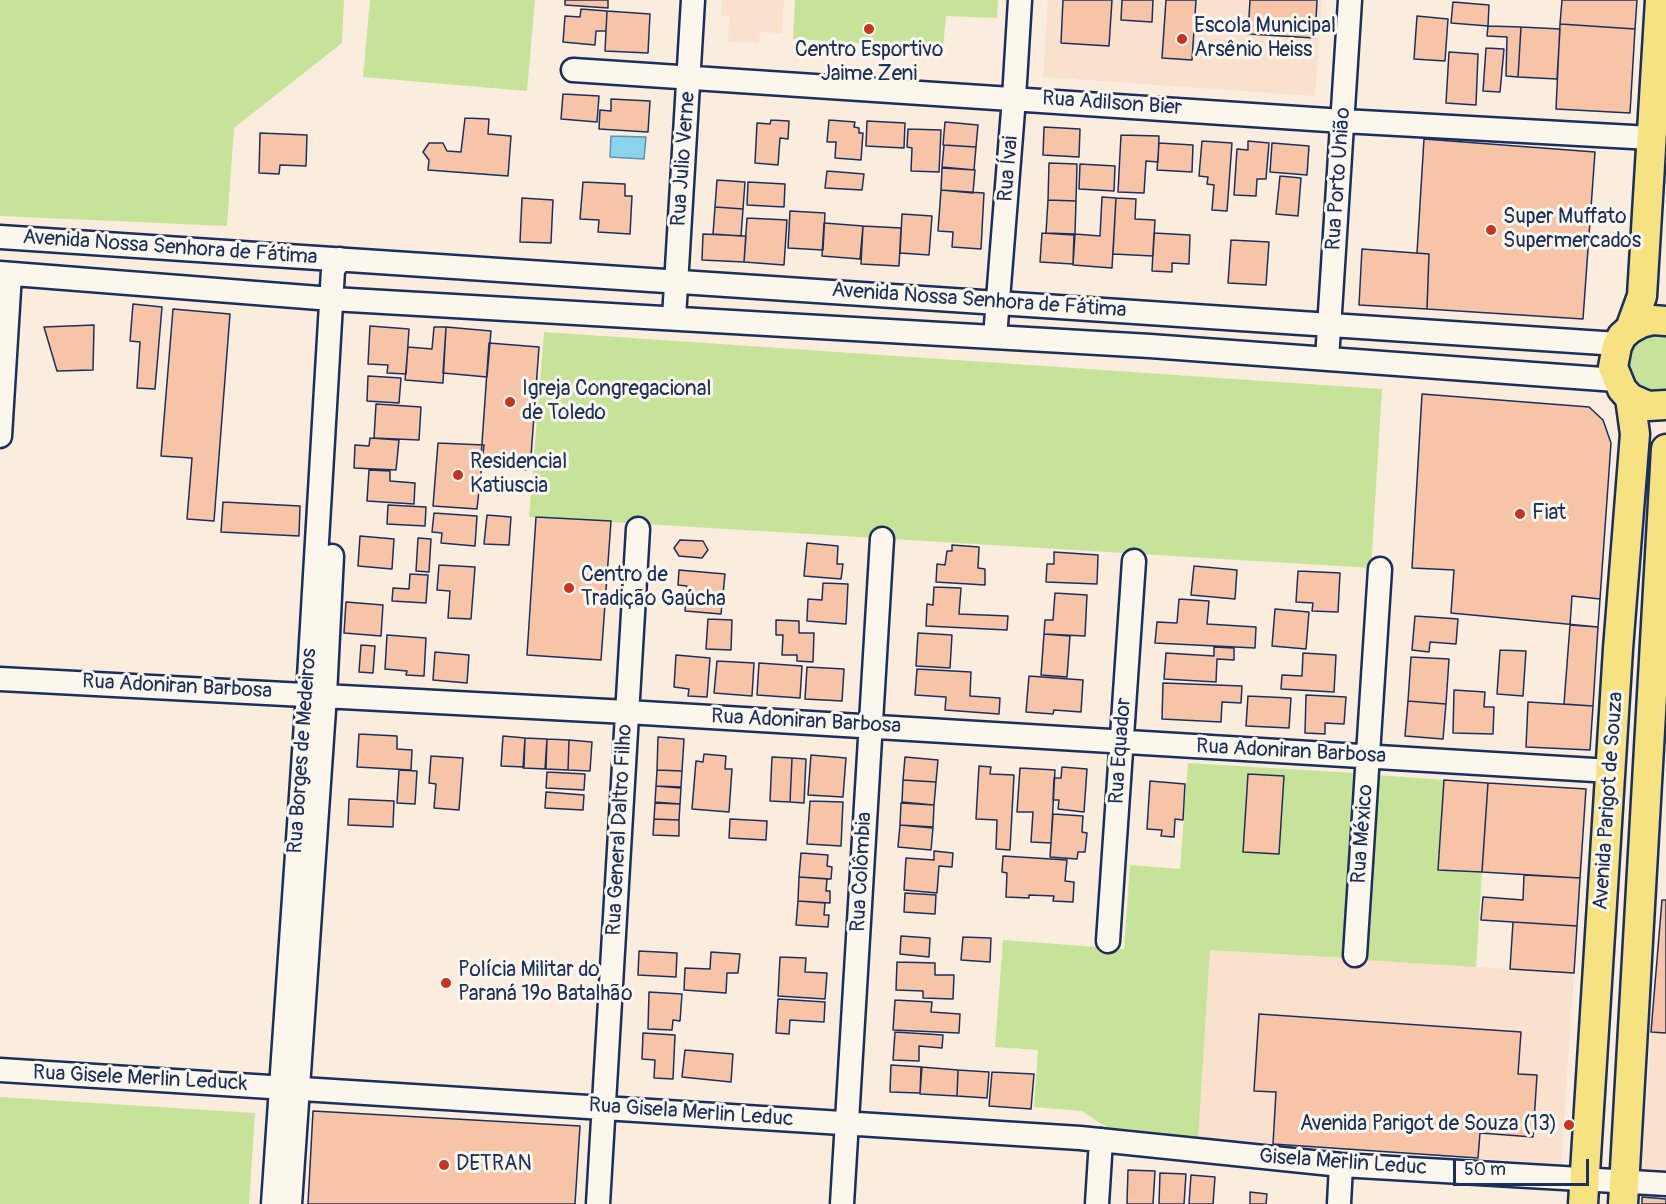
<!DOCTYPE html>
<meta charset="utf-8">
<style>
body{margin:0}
#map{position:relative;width:1666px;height:1204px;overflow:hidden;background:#faedde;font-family:Pangolin,sans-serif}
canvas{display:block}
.scale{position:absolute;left:1453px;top:1159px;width:136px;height:27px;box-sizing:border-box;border:3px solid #1b2f5e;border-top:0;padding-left:8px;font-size:18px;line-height:21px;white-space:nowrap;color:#1b2f5e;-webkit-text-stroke:4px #fbf7ec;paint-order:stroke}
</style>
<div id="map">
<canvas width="1666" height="1204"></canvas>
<div class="scale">50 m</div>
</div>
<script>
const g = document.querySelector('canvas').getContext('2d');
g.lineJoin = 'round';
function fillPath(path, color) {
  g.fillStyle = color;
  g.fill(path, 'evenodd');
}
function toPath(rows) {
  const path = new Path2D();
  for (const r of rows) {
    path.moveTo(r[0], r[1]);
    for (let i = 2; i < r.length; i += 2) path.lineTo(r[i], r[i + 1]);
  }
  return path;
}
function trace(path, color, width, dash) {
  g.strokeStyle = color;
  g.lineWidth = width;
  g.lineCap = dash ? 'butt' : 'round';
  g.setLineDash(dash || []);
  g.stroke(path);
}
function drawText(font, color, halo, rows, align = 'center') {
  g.font = font + ' Pangolin,sans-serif';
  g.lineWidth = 6;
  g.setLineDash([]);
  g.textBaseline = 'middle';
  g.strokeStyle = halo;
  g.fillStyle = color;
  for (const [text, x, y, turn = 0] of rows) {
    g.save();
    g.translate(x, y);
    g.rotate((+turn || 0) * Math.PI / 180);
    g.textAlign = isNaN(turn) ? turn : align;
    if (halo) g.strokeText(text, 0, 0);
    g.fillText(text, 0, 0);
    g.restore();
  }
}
fillPath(toPath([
 [722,0,784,0,782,33,760,32,759,43,728,42,729,16,721,15],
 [1048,0,1322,0,1315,96,1043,77],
 [1210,950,1574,973,1561,1164,1198,1141],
 [1651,1032,1666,1033,1666,1184,1641,1182]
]), '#f9e1ce');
fillPath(toPath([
 [0,0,344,0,342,43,234,128,227,226,0,216],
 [370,0,535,0,527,91,363,77],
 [795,0,998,0,997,18,946,16,943,48,793,39],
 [1666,330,1666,396,1637,392,1622,358,1636,335],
 [544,332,1382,389,1371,568,529,517],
 [1188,763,1354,773,1345,958,1210,950,1198,1141,1121,1137,1082,1111,1034,1107,1038,1050,995,1047,1003,940,1124,949,1130,865,1180,869],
 [1377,775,1444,780,1438,869,1482,872,1476,967,1364,960],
 [0,1097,255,1113,249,1204,0,1204]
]), '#c7e39a');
const water = toPath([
 [611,136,646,137,644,159,610,157,611,136]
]);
fillPath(water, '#89d4ea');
trace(water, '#5d92b2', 1.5);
const building = toPath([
 [565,0,608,0,608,8,565,5,565,0],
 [1063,0,1112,0,1109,46,1061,43,1063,0],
 [1122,0,1153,0,1152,22,1121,20,1122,0],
 [1166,0,1196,0,1192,60,1162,58,1166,0],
 [1250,0,1317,0,1315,38,1248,34,1250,0],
 [1562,0,1637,0,1635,29,1560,24,1562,0],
 [1453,2,1489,5,1488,26,1451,23,1453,2],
 [581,9,607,11,606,31,596,31,595,45,563,42,565,16,580,17,581,9],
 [607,11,650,14,648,53,605,51,607,11],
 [1417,16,1448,19,1445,61,1414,59,1417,16],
 [1560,24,1635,29,1630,113,1556,109,1560,24],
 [1488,26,1521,27,1518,77,1506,76,1507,37,1487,36,1488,26],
 [1521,27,1560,29,1557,79,1518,77,1521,27],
 [1486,48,1504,49,1500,92,1483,91,1486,48],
 [1449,52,1478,54,1476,105,1446,103,1449,52],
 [563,94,599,96,597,122,561,119,563,94],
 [611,99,650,101,648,132,599,129,600,110,611,111,611,99],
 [465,118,489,119,488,134,511,136,508,176,428,170,429,160,423,152,429,143,443,143,447,151,461,152,465,118],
 [771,120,789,121,788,139,780,138,778,165,755,163,757,123,770,124,771,120],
 [829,120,855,122,854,127,859,128,859,133,863,133,861,160,835,158,836,142,827,142,829,120],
 [867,121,905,123,904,148,866,146,867,121],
 [945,122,978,125,976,147,943,145,945,122],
 [1044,127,1080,129,1079,157,1043,155,1044,127],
 [908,129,941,130,939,172,911,171,912,148,907,147,908,129],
 [260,133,307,135,306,166,280,165,279,174,259,173,260,133],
 [1121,135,1159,136,1158,162,1146,161,1144,193,1118,192,1121,135],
 [1424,139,1595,152,1583,319,1427,309,1429,254,1417,253,1424,139],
 [1202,141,1232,143,1227,211,1212,210,1214,185,1207,184,1208,177,1199,176,1202,141],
 [1248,141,1269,143,1266,179,1257,179,1256,196,1234,195,1237,149,1248,150,1248,141],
 [1159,143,1193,145,1192,172,1157,170,1159,143],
 [1272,143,1309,146,1307,175,1270,172,1272,143],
 [944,145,976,147,974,170,942,167,944,145],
 [1049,163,1077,164,1076,201,1048,200,1049,163],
 [1080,164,1115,166,1114,191,1079,189,1080,164],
 [942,168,975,170,973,193,941,190,942,168],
 [827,171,864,174,862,190,825,188,827,171],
 [1280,176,1301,178,1298,216,1276,214,1280,176],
 [717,180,745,182,743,209,715,207,717,180],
 [583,182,625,184,625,196,632,196,630,234,598,232,599,220,580,219,583,182],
 [748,182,785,184,784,207,747,205,748,182],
 [941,190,984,193,981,249,952,247,953,232,938,231,941,190],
 [1102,197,1116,198,1112,268,1073,265,1075,234,1100,236,1102,197],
 [522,198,553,200,551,243,520,242,522,198],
 [1116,198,1136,199,1135,219,1155,220,1153,256,1113,254,1116,198],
 [1048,200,1076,201,1075,234,1046,233,1048,200],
 [715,207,743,209,741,236,713,234,715,207],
 [790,211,825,213,823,250,788,248,790,211],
 [902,214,932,216,929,255,900,253,902,214],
 [747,218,787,220,784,265,744,262,747,218],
 [824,223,863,226,860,259,822,256,824,223],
 [863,226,901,228,899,266,861,264,863,226],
 [1042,233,1074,235,1073,264,1040,262,1042,233],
 [1154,233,1190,235,1189,264,1172,263,1172,272,1152,271,1154,233],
 [703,234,746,236,744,262,702,260,703,234],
 [1231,240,1269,242,1266,285,1228,283,1231,240],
 [1362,249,1429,254,1427,309,1359,305,1362,249],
 [133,304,162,307,155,389,137,388,140,342,130,341,133,304],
 [173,309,230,314,214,521,187,519,192,458,161,456,173,309],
 [94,325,93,370,57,371,44,327,94,325],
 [370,326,409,329,406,374,387,373,388,365,368,364,370,326],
 [434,327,446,327,443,383,405,380,408,347,432,349,434,327],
 [446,327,491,331,487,377,443,373,446,327],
 [489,343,539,347,530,470,509,469,510,459,481,457,489,343],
 [368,376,401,378,399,403,367,401,368,376],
 [1422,394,1589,407,1603,420,1611,443,1598,627,1451,613,1454,570,1412,568,1422,394],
 [376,404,421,407,419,440,374,438,376,404],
 [370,438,399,440,396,470,354,468,355,445,369,446,370,438],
 [438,443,484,445,477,509,433,506,438,443],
 [369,470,390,471,390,481,415,483,414,504,367,501,369,470],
 [223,502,300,506,299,536,221,532,223,502],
 [388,505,426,507,425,526,387,524,388,505],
 [434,513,477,516,475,546,441,543,442,533,432,532,434,513],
 [487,515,511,517,509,545,484,544,487,515],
 [536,517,611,521,601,660,527,655,536,517],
 [360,536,394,539,392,569,358,566,360,536],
 [418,538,431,539,429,572,416,571,418,538],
 [680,540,703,541,708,550,702,558,679,556,674,548,680,540],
 [807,543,838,546,837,564,843,564,841,579,804,576,807,543],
 [952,545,979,547,978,568,985,569,985,585,936,582,937,564,945,565,947,551,952,551,952,545],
 [1054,552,1098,555,1097,584,1046,582,1047,564,1054,564,1054,552],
 [439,565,475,567,471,619,448,618,450,591,437,590,439,565],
 [1194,566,1237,570,1235,599,1191,595,1194,566],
 [679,570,725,574,721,614,685,611,687,586,678,585,679,570],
 [1298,571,1340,573,1338,612,1312,611,1313,603,1296,602,1298,571],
 [410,574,428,575,426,603,392,601,393,588,409,589,410,574],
 [823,583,848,584,846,624,807,621,808,599,822,600,823,583],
 [934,587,961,588,959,614,1008,616,1007,630,926,626,927,604,933,605,934,587],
 [1055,593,1087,595,1085,636,1044,634,1045,620,1053,620,1055,593],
 [1572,596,1600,599,1598,627,1570,625,1572,596],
 [1179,599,1209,601,1207,624,1256,627,1255,648,1155,643,1157,622,1177,623,1179,599],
 [346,602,383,605,381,636,344,633,346,602],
 [1275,609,1309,612,1306,649,1272,646,1275,609],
 [1415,616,1458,619,1456,644,1430,642,1429,652,1412,650,1415,616],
 [708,619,732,620,731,650,706,649,708,619],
 [776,620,799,621,799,633,814,633,813,662,797,661,797,655,782,655,783,635,776,635,776,620],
 [1570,625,1598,627,1593,706,1564,704,1570,625],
 [918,633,952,635,950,668,916,666,918,633],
 [1044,634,1070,636,1067,677,1041,675,1044,634],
 [387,635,426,638,424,676,406,675,407,671,385,669,387,635],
 [361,645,375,646,373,673,359,672,361,645],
 [1214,647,1234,648,1234,660,1217,659,1216,682,1164,679,1166,653,1214,656,1214,647],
 [1500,650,1526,651,1523,696,1497,694,1500,650],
 [435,652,469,655,467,683,433,680,435,652],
 [1303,653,1336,655,1334,692,1281,689,1282,675,1302,676,1303,653],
 [676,655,710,658,707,697,688,696,689,689,674,687,676,655],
 [1411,657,1449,659,1446,704,1408,701,1411,657],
 [717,661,754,663,752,696,714,693,717,661],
 [759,663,802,666,800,698,757,695,759,663],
 [807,667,844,669,842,701,805,699,807,667],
 [917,669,971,672,970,696,1000,698,999,714,945,710,946,697,915,695,917,669],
 [1029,676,1083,680,1081,712,1054,710,1053,714,1026,712,1029,676],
 [1163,683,1242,686,1241,703,1222,702,1221,722,1162,719,1163,683],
 [1454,690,1485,692,1484,707,1494,707,1493,734,1453,733,1454,690],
 [1306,695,1346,697,1344,724,1325,723,1325,734,1305,733,1306,695],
 [1248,696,1291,698,1289,728,1246,726,1248,696],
 [1408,701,1446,704,1443,739,1405,736,1408,701],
 [1528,702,1593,706,1590,750,1526,747,1528,702],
 [359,734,397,736,397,749,412,750,411,770,357,767,359,734],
 [503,736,525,738,524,767,501,766,503,736],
 [658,737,684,739,682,771,657,770,658,737],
 [525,738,547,739,546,769,523,768,525,738],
 [547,739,569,740,568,770,545,769,547,739],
 [569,740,592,742,590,771,568,770,569,740],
 [704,754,726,756,725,769,732,769,729,812,692,809,696,761,703,762,704,754],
 [811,755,846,758,843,797,808,795,811,755],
 [431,756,463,758,459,810,434,808,436,784,429,783,431,756],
 [772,757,792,758,790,802,770,801,772,757],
 [905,757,938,760,936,782,903,780,905,757],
 [792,758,806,759,804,803,790,802,792,758],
 [979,766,991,767,990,774,1014,775,1010,850,996,849,997,820,976,819,979,766],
 [1062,767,1087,769,1084,812,1058,809,1059,800,1053,800,1054,778,1061,778,1062,767],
 [1020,768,1055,770,1051,843,1031,842,1033,812,1017,812,1020,768],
 [399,770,417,771,415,804,397,803,399,770],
 [657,770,682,771,681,787,656,786,657,770],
 [547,772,585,774,584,790,546,788,547,772],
 [1248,774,1284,776,1279,854,1243,852,1248,774],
 [903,780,936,782,934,805,902,802,903,780],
 [1444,780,1488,783,1482,872,1438,870,1444,780],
 [1150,781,1185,784,1183,820,1175,819,1174,837,1161,836,1162,830,1147,829,1150,781],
 [1488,783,1586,789,1580,878,1482,872,1488,783],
 [656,786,681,788,680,804,655,802,656,786],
 [546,792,584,795,583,810,545,808,546,792],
 [349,799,394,801,393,827,348,825,349,799],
 [810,801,843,802,841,846,807,844,810,801],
 [655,803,680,804,679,820,654,819,655,803],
 [901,803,934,805,933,827,900,825,901,803],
 [1053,814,1083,816,1082,832,1087,833,1085,852,1078,852,1077,859,1050,857,1053,814],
 [654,819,679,820,679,836,653,835,654,819],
 [730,819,767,821,766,840,729,838,730,819],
 [900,825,933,828,931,850,898,847,900,825],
 [934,851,953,853,952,867,939,866,937,893,904,890,906,858,934,860,934,851],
 [801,853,828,855,827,866,832,867,831,879,799,877,801,853],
 [1003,856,1067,860,1065,881,1074,882,1073,902,1053,901,1054,896,1029,895,1029,898,1006,897,1007,873,1002,872,1003,856],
 [1524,875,1580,878,1577,926,1481,920,1483,897,1523,900,1524,875],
 [799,877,827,879,826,891,830,891,830,903,798,901,799,877],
 [905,893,936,895,935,914,904,912,905,893],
 [1662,900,1666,900,1666,1033,1651,1032,1662,900],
 [798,901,825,903,824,915,829,915,828,927,796,925,798,901],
 [1513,922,1577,926,1574,973,1510,969,1513,922],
 [901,936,930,938,929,957,900,954,901,936],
 [963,937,991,938,990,962,961,960,963,937],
 [639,951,677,953,676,977,638,975,639,951],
 [711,952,740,954,738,973,727,973,726,993,684,990,685,968,710,969,711,952],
 [780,957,806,958,805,972,827,973,825,999,778,996,780,957],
 [897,962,935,963,935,975,954,975,953,999,923,998,923,991,896,990,897,962],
 [649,992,682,994,680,1021,673,1020,672,1030,648,1029,649,992],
 [778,999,825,1002,824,1022,790,1020,789,1034,776,1033,778,999],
 [895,1000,932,1002,931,1012,960,1014,959,1033,893,1030,895,1000],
 [1259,1014,1521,1032,1518,1074,1537,1075,1533,1137,1480,1133,1478,1158,1273,1144,1276,1092,1254,1091,1259,1014],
 [895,1032,943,1035,942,1048,919,1046,919,1061,893,1060,895,1032],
 [643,1033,675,1035,673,1079,654,1078,655,1060,642,1059,643,1033],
 [685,1050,733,1054,731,1082,682,1077,685,1050],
 [891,1065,922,1067,920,1093,890,1092,891,1065],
 [921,1067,958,1070,957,1096,920,1094,921,1067],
 [958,1070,989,1072,987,1098,957,1096,958,1070],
 [992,1072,1034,1074,1031,1109,989,1106,992,1072],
 [313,1111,580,1126,575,1204,308,1204,313,1111],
 [1128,1170,1155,1171,1153,1204,1127,1204,1128,1170],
 [1160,1173,1186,1174,1184,1204,1159,1204,1160,1173],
 [1191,1175,1215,1177,1213,1204,1189,1204,1191,1175],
 [1250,1192,1267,1194,1266,1204,1250,1204,1250,1192],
 [1642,1197,1666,1199,1666,1204,1642,1204,1642,1197]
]);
fillPath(building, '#f8c4a8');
trace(building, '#1b2f5e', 1.5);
const minor = toPath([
 [573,70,1343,121,1651,138],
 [0,237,1618,344],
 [0,273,332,299,1150,346,1616,380],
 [674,318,693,0],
 [995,337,1014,98,1020,0],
 [1327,359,1350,0],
 [0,436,10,274],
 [0,679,627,712,1611,771],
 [1108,941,1134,561],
 [1355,955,1380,569],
 [0,1070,1080,1138,1341,1165,1666,1184],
 [273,1204,308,694,333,270,340,259],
 [290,1204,325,695,332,556],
 [598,1204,638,529],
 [842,1204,882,539],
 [1097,1204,1101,1140],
 [1339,1204,1341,1165]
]);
const major = toPath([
 [1666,321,1653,320,1641,323,1630,329,1622,336,1617,346,1613,367,1622,389,1630,398,1648,406,1666,405],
 [1630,329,1642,296,1660,0],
 [1583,1204,1618,649,1635,434,1630,398],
 [1623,1204,1666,449]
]);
trace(minor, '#1b2f5e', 27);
trace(major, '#1b2f5e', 33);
trace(minor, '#fbf7ec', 22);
trace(major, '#f7e281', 28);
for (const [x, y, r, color] of [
 [869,29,6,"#c8321e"],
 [1182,39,6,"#c8321e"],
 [1491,230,6,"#c8321e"],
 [510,402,6,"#c8321e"],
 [458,475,6,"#c8321e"],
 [1520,514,6,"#c8321e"],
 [569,588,6,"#c8321e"],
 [446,983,6,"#c8321e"],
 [1569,1125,6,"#c8321e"],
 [444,1165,6,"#c8321e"]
]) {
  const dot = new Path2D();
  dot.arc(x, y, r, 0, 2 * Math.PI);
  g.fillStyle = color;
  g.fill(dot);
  trace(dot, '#fbf7ec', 2);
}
drawText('21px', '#1b2f5e', '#fbf7ec', [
 ["Escola Municipal",1194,27],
 ["Arsênio Heiss",1194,51],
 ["Centro Esportivo",869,51,"center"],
 ["Jaime Zeni",869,75,"center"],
 ["Super Muffato",1503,218],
 ["Supermercados",1503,242],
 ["Igreja Congregacional",522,390],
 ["de Toledo",522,414],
 ["Residencial",470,463],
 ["Katiuscia",470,487],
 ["Fiat",1532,514],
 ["Centro de",581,576],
 ["Tradição Gaúcha",581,600],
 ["Polícia Militar do",458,971],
 ["Paraná 19º Batalhão",458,995],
 ["Avenida Parigot de Souza (13)",1557,1125,"right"],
 ["DETRAN",456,1165]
], 'left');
drawText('21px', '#1b2f5e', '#fbf7ec', [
 ["Rua Adilson Bier",1112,104,4],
 ["Rua Julio Verne",684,159,-86],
 ["Rua Ívai",1009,169,-85],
 ["Rua Porto União",1339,179,-86],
 ["Avenida Nossa Senhora de Fátima",170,248,4],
 ["Avenida Nossa Senhora de Fátima",979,301,4],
 ["Rua Adoniran Barbosa",177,687,3],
 ["Rua Adoniran Barbosa",806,722,3],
 ["Rua Borges de Medeiros",303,751,-86],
 ["Rua Equador",1121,751,-86],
 ["Rua Adoniran Barbosa",1291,752,3],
 ["Avenida Parigot de Souza",1609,801,-86],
 ["Rua General Daltro Filho",620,830,-87],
 ["Rua México",1363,834,-86],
 ["Rua Colômbia",862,872,-87],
 ["Rua Gisele Merlin Leduck",140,1079,3],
 ["Rua Gisela Merlin Leduc",691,1113,4],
 ["Gisela Merlin Leduc",1343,1163,4]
]);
</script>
